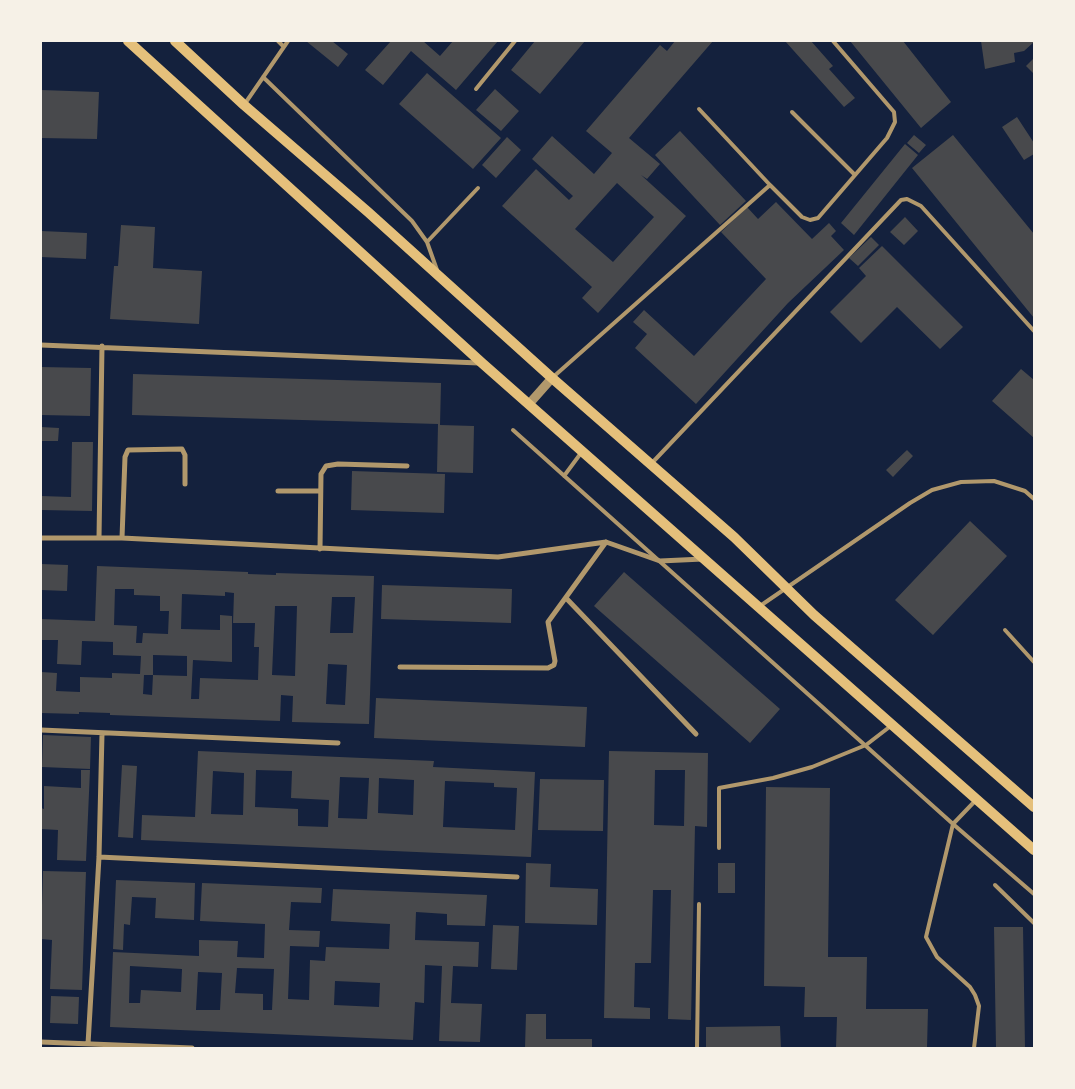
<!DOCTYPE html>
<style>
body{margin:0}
#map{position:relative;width:1075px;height:1089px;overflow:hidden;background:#14213d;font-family:"Exo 2",sans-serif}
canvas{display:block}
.frame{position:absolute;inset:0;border:42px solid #f6f1e7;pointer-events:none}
</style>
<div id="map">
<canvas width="1075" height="1089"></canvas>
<div class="frame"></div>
</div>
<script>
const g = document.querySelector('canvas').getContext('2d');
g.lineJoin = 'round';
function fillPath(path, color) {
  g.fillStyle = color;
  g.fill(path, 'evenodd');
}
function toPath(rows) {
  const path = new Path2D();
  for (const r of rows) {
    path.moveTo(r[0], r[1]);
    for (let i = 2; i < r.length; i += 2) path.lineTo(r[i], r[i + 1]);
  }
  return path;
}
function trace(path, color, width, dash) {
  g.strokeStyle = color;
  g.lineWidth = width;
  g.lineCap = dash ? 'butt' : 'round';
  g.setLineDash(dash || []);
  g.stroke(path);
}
fillPath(toPath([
 [306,41,332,41,348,54,338,67],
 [391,41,423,41,440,56,453,41,498,41,456,90,411,51,383,85,365,70],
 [535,41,585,41,540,94,511,70],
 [675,41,713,41,629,138,660,164,647,179,641,175,686,216,598,313,582,298,592,287,502,206,536,169,569,200,573,196,532,159,552,136,594,174,612,153,586,131,660,45,667,51],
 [617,183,654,217,613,262,575,229],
 [785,41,811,41,833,66,829,69,855,98,844,107],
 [850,41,903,41,951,102,921,128],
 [981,41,1034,41,1034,42,1024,51,1014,53,1015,62,985,69],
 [1034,58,1034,74,1026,66],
 [427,73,501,138,473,169,399,104],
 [495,89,519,111,501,131,476,110],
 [41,90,99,92,97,139,41,138],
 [1017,117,1034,143,1034,154,1024,160,1002,127],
 [680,131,746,201,720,225,655,155],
 [914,135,926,145,919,153,907,143],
 [953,135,1034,234,1034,318,912,168],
 [507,137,521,150,496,178,482,165],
 [905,144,918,155,854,235,841,223],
 [776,202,812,239,829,223,836,231,831,236,844,250,788,303,696,404,635,348,647,334,633,322,644,310,694,356,766,279,721,232,747,207,758,219],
 [905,217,918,231,904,245,890,232],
 [121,225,155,227,153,268,202,271,199,324,110,319,114,266,118,266],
 [41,231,87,233,86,259,41,257],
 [871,237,879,245,858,266,849,258],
 [882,246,963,327,940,349,897,307,861,343,830,312,866,276,859,268],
 [41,367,91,368,90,416,41,415],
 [1021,369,1034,380,1034,438,992,401],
 [133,374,441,383,440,425,474,426,473,473,437,472,438,424,132,415],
 [41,427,59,428,58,441,41,441],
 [72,442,93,442,92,511,41,510,41,496,71,497],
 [907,450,913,456,893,477,886,470],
 [352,471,445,474,444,513,351,510],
 [970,521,1007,556,933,635,895,600],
 [41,564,68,565,67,591,41,590],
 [97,566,248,572,248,574,276,575,276,573,374,576,369,724,292,722,293,696,281,695,280,721,110,715,110,713,79,712,79,714,41,713,41,672,57,673,56,691,80,692,80,677,112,678,112,673,140,674,141,656,113,655,113,642,82,641,81,665,57,664,58,640,41,640,41,619,95,621],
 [115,589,134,589,134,595,160,596,160,611,169,611,168,634,143,633,142,643,136,643,137,626,114,625],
 [225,592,234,593,233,623,255,623,254,647,259,647,258,680,200,678,199,699,191,699,193,660,232,662,232,616,220,615,220,630,181,629,182,594,225,596],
 [332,597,355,597,353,633,330,633],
 [275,606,297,606,295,676,272,675],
 [153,655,187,656,187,676,153,675,152,695,143,694,144,675,153,675],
 [328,664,347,665,345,705,326,704],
 [624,572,780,709,750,743,594,606],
 [382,585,512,589,511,623,381,619],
 [376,698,587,707,585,747,374,738],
 [43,735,91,737,90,769,42,767],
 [198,751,434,761,433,767,535,772,531,857,141,840,142,815,195,817],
 [256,770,292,771,291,798,329,800,328,827,298,826,298,809,255,807],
 [213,771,244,773,243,815,211,814],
 [340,777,369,778,367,819,338,818],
 [379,778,414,780,413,815,378,813],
 [445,781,494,783,494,787,517,788,515,830,443,827],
 [609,751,708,753,707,827,695,826,691,1020,668,1019,671,890,653,890,651,963,635,963,634,1007,650,1008,650,1019,604,1018],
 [655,770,685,770,684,826,654,825],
 [122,765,137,766,133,838,118,837],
 [81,770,90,770,86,861,57,860,58,830,41,829,41,808,44,809,44,786,81,788],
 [540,779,604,780,603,831,538,830],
 [766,787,830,788,828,957,867,957,866,1009,928,1009,927,1048,836,1048,837,1017,804,1017,805,987,764,986],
 [526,863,551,864,550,887,598,889,597,925,525,923],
 [718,863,735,863,735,893,718,893],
 [43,871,86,872,82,990,50,989,52,940,41,939],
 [116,880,195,883,194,920,155,918,156,898,132,897,130,925,124,924,123,950,113,949],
 [202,883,322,888,321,903,291,902,289,930,320,931,319,947,290,946,288,999,309,1000,310,960,325,961,326,947,389,949,390,924,331,921,333,889,487,895,485,926,447,925,447,914,416,912,415,940,479,942,478,967,453,966,451,1003,482,1004,480,1042,439,1041,442,966,425,965,424,1003,415,1002,413,1040,110,1027,113,952,199,956,199,940,238,941,237,957,264,958,265,924,200,921],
 [130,966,182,969,181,992,141,990,140,1003,129,1003],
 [237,968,274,969,272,1010,263,1010,263,994,235,993],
 [198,972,222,973,220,1010,196,1010],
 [335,981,380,983,379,1007,334,1005],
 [493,925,519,926,517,970,491,969],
 [994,927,1023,927,1025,1048,996,1048],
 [51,996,79,997,78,1024,50,1023],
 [526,1014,546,1014,546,1039,592,1039,592,1048,525,1048],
 [780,1026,781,1048,706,1048,706,1027]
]), '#48494c');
trace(toPath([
 [278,41,284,47],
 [263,77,412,221,427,242,437,270],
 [476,89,515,41],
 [244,105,288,41],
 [699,109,770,185],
 [792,112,855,175],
 [427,242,478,188],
 [552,378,770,185,802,217,810,220,818,218,887,138,895,122,894,112,833,41],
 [513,430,953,824,1034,894],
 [651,464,901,200,907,199,921,206,1034,331],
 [564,476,581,453],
 [760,606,910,503,932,490,961,482,994,481,1025,491,1034,499],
 [1005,630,1034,662],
 [719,848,719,788,773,778,812,767,866,745,892,725],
 [995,885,1034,923],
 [697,1048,699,904],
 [974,1048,979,1006,975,995,970,987,937,957,926,937,953,824,975,801]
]), '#b1986c', 4);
trace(toPath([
 [41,345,479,363],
 [278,491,320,491],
 [41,538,122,538,498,557,606,542,660,561,703,559],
 [99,538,102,346],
 [122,538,125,457,128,450,182,449,185,455,185,484],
 [320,549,321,474,326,466,338,464,407,466],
 [566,598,696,734],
 [400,667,548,668,554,665,555,661,548,622,606,542],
 [41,730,338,743],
 [99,857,517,877],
 [41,1042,192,1048],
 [88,1044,99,857,102,734]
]), '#b1986c', 5);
trace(toPath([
 [529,404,552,378]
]), '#b1986c', 9);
trace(toPath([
 [128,41,482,363,1034,850],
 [175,41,244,105,368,212,552,378,734,537,814,615,1034,807]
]), '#e5c07b', 10);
</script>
